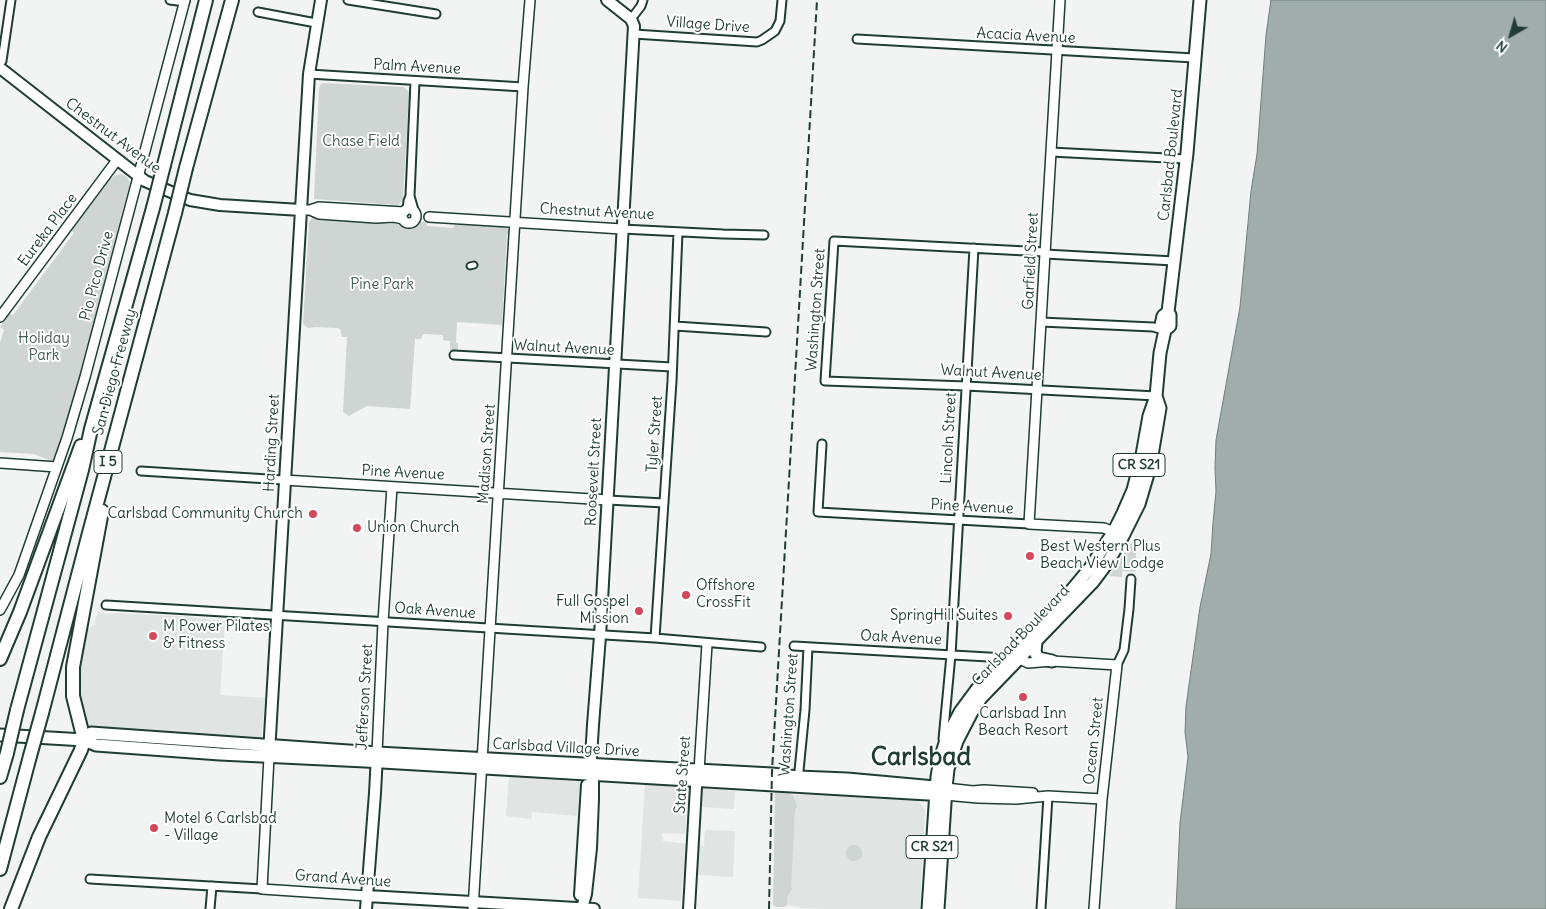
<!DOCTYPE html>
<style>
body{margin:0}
#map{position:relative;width:1546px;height:909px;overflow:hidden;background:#f2f3f3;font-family:Delius,sans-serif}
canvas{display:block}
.north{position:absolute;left:1486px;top:10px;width:50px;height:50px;-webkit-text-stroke:4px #fff;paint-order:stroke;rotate:218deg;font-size:14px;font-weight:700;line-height:20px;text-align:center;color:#1f3d34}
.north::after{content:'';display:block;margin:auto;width:18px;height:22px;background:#1f3d34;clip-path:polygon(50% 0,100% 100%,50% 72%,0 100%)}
</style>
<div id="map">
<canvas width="1546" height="909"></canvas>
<div class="north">N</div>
</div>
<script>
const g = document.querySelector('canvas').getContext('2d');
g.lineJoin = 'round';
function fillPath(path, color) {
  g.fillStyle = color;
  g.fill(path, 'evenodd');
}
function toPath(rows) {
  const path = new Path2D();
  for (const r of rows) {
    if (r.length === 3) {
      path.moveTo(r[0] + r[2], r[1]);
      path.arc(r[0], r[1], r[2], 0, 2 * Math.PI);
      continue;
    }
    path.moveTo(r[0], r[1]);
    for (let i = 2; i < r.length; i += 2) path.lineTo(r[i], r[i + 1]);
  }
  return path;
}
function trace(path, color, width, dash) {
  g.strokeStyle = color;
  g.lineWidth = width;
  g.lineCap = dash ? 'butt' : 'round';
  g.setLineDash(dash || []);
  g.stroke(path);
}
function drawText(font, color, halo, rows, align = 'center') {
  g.font = font + ' Delius,sans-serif';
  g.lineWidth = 4;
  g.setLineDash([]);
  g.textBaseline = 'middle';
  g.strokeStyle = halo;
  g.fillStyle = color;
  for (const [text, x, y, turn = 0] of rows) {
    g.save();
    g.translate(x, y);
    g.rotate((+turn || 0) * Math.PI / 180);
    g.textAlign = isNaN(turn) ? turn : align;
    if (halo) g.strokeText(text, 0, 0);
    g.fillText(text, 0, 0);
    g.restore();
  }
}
fillPath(toPath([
 [98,611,106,614,115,613,178,616,225,621,220,695,265,698,261,740,90,729,84,721,78,697,79,661,87,630,94,625],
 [509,776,580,782,577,816,532,812,531,819,506,816],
 [645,783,735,791,734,809,687,806,685,834,662,833,663,841,704,846,705,830,735,831,733,877,683,874,681,901,638,898],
 [793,795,812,795,918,800,925,810,920,909,827,909,802,908,787,905,787,898,793,889,790,888,795,810,796,808,798,808]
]), '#e0e4e3');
fillPath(toPath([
 [323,83,404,87,409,92,403,199,398,205,314,199,319,89,320,85],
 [121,174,127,177,130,183,121,216,123,219,71,413,58,455,51,461,34,454,0,452,0,343,4,330,0,327,9,313,13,315,74,233,71,230,109,180,114,176],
 [315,214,318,220,351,222,352,219,357,219,358,222,391,224,392,221,398,220,405,226,409,227,415,225,419,222,426,222,427,226,453,228,455,224,504,227,507,228,509,233,507,234,502,325,457,322,456,343,458,343,458,350,453,351,450,351,450,341,443,340,443,335,423,334,421,339,415,339,410,409,367,406,349,416,343,412,347,337,342,337,340,329,337,328,316,327,308,328,303,324,309,222],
 [1136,536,1137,536,1135,572,1122,571,1122,577,1109,576],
 [775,792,789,793,793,795,798,808,796,808,795,810,791,888,793,888,787,898,787,905,784,907,776,907,773,905],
 [854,853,8]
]), '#ced5d3');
const water = toPath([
 [1271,0,1546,0,1546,909,1176,909,1180,823,1188,757,1185,732,1186,706,1200,607,1211,554,1213,523,1216,491,1215,468,1216,440,1240,307,1251,191,1257,154,1266,35,1271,0]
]);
fillPath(water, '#a1adaa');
trace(water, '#6d807b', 1);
const pedestrian = toPath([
 [470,266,474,265]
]);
const minor = toPath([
 [170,0,185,2],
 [348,0,436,14],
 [258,12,316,23],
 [631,19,641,6,643,0],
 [634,34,757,42,762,40,775,31,780,21,782,0],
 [857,39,1194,58],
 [0,63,2,61,11,0],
 [309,74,523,87],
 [1051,152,1186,159],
 [410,196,415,81],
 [407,209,408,201,410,196,414,210],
 [622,229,723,234,764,235],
 [1045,252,834,241,825,381,966,386,1156,396],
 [1045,254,1174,261],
 [1041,322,1153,327,1164,330],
 [675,326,766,332],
 [454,355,672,367],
 [822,444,818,512,1029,524],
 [141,471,284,480],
 [608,500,664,503],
 [106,605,655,638,761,647],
 [655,638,672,381,678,232],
 [794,646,1006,658],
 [1117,665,1124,650,1129,609,1131,579],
 [943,739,951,655,974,248],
 [798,781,805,710,808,647],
 [90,879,262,889],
 [210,909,212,886],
 [1041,909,1048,796]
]);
const tertiary = toPath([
 [1060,0,1029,524,1104,528,1119,534],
 [409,216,7],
 [301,210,310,210,319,207,404,212],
 [310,210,319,214,376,218,394,217,403,219],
 [429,217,622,229],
 [0,317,117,160],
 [0,463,57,467],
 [284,480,608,500],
 [0,610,19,575,67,438,85,377,185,0],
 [1020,659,1028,663,1052,661,1117,665,1102,799,1094,909],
 [377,753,383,622,392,487],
 [269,757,262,889,367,896],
 [699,771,707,644],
 [946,788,973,791,984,790,1033,793],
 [945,795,978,798,1016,799,1048,796,1102,799],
 [473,909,523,87,530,0]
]);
const secondary = toPath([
 [0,68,145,181,190,200,220,205,301,210],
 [269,753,309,74,321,0],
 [580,895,587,785],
 [367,896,594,909],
 [582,908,586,894,591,848,593,799,593,781,590,774,593,725,600,636,634,26,631,19,607,0],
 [366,909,375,793,377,755],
 [689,909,696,787,698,774]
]);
const primary = toPath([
 [1165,330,1170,326,1170,315,1168,312,1187,153,1200,0],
 [1036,642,1035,652,1038,658,1052,661],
 [0,735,84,740,96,745,220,754,365,761,945,795],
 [84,740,91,733,377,753,772,774,798,777,847,779,946,788],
 [928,909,937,777,940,759,947,737,960,712,977,689,1070,592,1090,568,1114,531,1123,513,1133,490,1142,455,1149,416,1156,396,1160,353,1165,330,1161,325,1163,316,1168,312],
 [938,909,946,788,948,769,957,741,972,712,981,698,1093,582,1108,562,1123,536,1139,504,1150,467,1160,408,1156,396]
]);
const motorway = toPath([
 [164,165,206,0],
 [186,168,232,0],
 [0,659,20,612,81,446],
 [17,710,82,470,91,429,153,208],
 [42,713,89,533,175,213],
 [0,777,7,753],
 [0,869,30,756],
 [11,909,39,837,81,750,84,740,73,696,73,667,102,511]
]);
trace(pedestrian, '#1f3d34', 9);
trace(minor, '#1f3d34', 11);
trace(tertiary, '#1f3d34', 12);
trace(secondary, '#1f3d34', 14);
trace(primary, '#1f3d34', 15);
trace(motorway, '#1f3d34', 16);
trace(pedestrian, '#fff', 5);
trace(minor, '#fff', 7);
trace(tertiary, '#fff', 9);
trace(secondary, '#fff', 10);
trace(primary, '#fff', 11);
trace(motorway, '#fff', 12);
trace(toPath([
 [769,909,772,771,817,0]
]), '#1f3d34', 2, [8, 4]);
const motorwayBridge = toPath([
 [153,208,164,165],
 [175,213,186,168],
 [7,753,17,710],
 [30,756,42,713]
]);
trace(motorwayBridge, '#1f3d34', 16, []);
trace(motorwayBridge, '#fff', 12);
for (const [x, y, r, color] of [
 [313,514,5,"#d1495b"],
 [357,528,5,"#d1495b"],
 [1030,556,5,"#d1495b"],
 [686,595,5,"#d1495b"],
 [639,611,5,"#d1495b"],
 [1008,616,5,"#d1495b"],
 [153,636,5,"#d1495b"],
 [1023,697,5,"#d1495b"],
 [154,828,5,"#d1495b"]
]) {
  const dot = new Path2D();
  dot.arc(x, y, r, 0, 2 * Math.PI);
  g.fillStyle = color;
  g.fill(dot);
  trace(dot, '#fff', 2);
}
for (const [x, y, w] of [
 [108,462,28],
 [1139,465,52],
 [932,847,52]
]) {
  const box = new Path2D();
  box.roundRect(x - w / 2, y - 11.5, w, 23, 4);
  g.fillStyle = '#fff';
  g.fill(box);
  trace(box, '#1f3d34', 1);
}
drawText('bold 14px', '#1f3d34', null, [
 ["I 5",108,462],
 ["CR S21",1139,465],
 ["CR S21",932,847]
]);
drawText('15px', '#1f3d34', '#fff', [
 ["Village Drive",708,25,4],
 ["Acacia Avenue",1026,36,3],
 ["Palm Avenue",417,67,3],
 ["Chestnut Avenue",113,136,37],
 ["Carlsbad Boulevard",1171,155,-84],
 ["Chestnut Avenue",597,212,3],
 ["Eureka Place",48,230,-53],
 ["Garfield Street",1031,261,-87],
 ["Pio Pico Drive",97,276,-75],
 ["Washington Street",816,310,-86],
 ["Walnut Avenue",564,348,3],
 ["San Diego Freeway",115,372,-75],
 ["Walnut Avenue",991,373,3],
 ["Tyler Street",655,434,-86],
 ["Lincoln Street",949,438,-87],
 ["Harding Street",272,443,-87],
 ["Madison Street",487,454,-86],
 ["Roosevelt Street",594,472,-87],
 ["Pine Avenue",403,473,3],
 ["Pine Avenue",972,507,3],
 ["Oak Avenue",435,611,4],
 ["Carlsbad Boulevard",1021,636,-46],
 ["Oak Avenue",901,638,3],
 ["Jefferson Street",365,697,-87],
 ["Washington Street",789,715,-86],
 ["Ocean Street",1094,741,-84],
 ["Carlsbad Village Drive",566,748,3],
 ["State Street",683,775,-86],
 ["Grand Avenue",343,879,4]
]);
drawText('15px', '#425b54', '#fff', [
 ["Chase Field",361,142],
 ["Pine Park",382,285],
 ["Holiday",44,339],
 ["Park",44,356]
]);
drawText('15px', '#1f3d34', '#fff', [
 ["Carlsbad Community Church",303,514,"right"],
 ["Union Church",367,528],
 ["Best Western Plus",1040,547],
 ["Beach View Lodge",1040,564],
 ["Offshore",696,586],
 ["CrossFit",696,603],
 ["Full Gospel",629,602,"right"],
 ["Mission",629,619,"right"],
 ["SpringHill Suites",998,616,"right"],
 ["M Power Pilates",163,627],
 ["& Fitness",163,644],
 ["Carlsbad Inn",1023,714,"center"],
 ["Beach Resort",1023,731,"center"],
 ["Motel 6 Carlsbad",164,819],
 ["- Village",164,836]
], 'left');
drawText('bold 25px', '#1f3d34', '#fff', [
 ["Carlsbad",921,758]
]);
</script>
